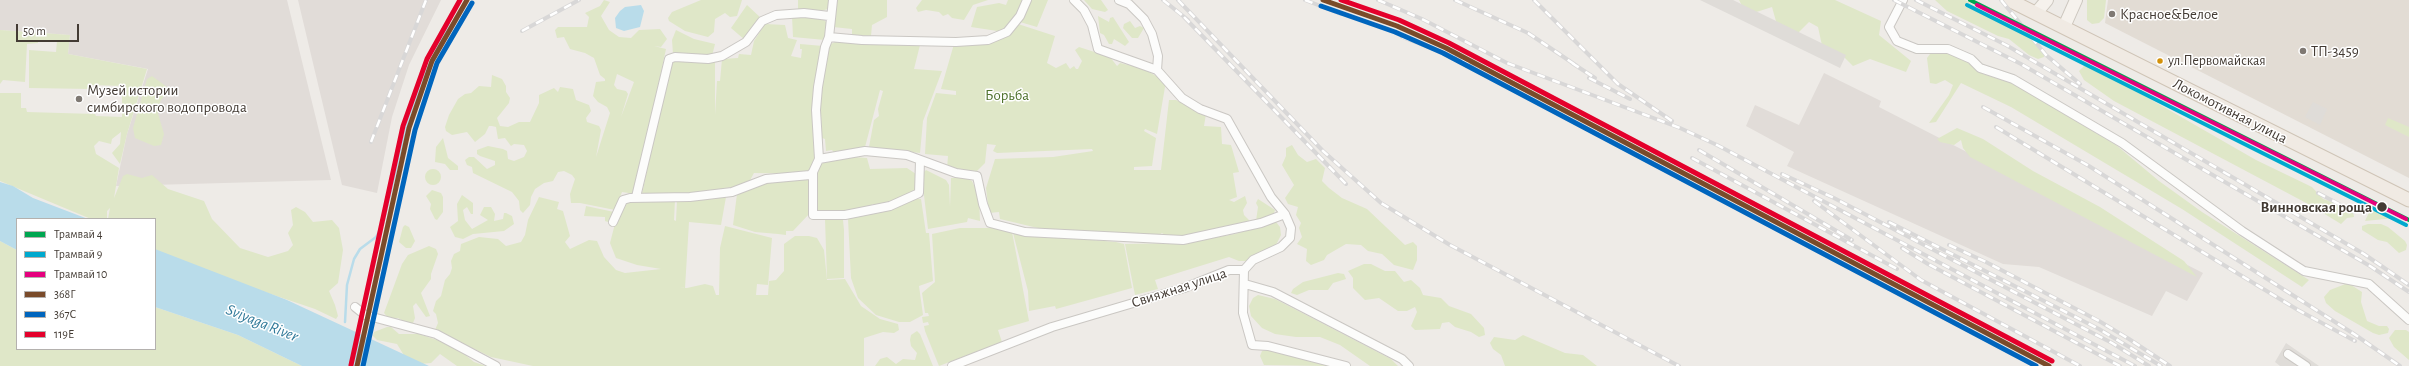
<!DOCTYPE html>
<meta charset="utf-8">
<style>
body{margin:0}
#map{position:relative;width:2409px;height:366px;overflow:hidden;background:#eeebe7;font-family:"Alegreya Sans",sans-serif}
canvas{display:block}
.legend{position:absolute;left:16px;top:218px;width:140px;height:132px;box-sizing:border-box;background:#fff;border:1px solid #b4b1ae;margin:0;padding:5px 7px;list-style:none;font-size:12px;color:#433b34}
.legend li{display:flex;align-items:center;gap:8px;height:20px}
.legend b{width:20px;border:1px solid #b4b1ae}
.scale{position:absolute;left:16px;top:24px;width:63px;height:18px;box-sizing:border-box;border:2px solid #433b34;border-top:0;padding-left:5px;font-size:12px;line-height:14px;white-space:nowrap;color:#433b34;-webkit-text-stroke:3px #fff;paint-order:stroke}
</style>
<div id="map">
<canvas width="2409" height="366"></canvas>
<ul class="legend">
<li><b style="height:5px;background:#00a651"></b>Трамвай 4</li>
<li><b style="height:5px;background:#00a9ce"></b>Трамвай 9</li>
<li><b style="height:5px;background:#e5007d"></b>Трамвай 10</li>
<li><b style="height:5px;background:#7a4b2a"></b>368Г</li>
<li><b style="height:5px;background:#0065bd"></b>367С</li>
<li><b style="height:5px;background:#e4002b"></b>119Е</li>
</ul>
<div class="scale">50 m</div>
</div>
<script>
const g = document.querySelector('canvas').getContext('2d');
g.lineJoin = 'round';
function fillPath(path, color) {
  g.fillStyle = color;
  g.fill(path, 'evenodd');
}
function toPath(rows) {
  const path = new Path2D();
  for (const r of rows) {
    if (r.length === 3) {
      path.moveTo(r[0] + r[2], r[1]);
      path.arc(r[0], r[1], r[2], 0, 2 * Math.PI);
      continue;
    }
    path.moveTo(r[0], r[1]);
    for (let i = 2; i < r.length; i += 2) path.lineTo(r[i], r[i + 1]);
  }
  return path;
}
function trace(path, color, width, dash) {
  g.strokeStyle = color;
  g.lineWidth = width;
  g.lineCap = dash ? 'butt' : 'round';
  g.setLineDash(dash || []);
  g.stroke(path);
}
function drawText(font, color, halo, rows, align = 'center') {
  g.font = font + ' "Alegreya Sans",sans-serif';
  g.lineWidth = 3;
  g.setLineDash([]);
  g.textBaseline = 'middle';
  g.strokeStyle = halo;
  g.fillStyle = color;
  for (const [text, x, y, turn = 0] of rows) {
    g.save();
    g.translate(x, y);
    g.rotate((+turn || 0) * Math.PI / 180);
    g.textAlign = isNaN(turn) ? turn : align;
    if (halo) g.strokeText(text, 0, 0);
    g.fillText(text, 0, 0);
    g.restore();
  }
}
fillPath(toPath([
 [2108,0,2409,0,2409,178,2105,23]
]), '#e2dcd4');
fillPath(toPath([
 [0,0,287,0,331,180,116,186,127,134,148,69,68,54,70,35,0,30],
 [298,0,441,0,409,65,392,117,377,193,342,185],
 [1824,73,1881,101,1879,107,2203,273,2187,301,2166,291,2152,316,2039,267,2003,264,1787,166,1794,152,1746,126,1755,105,1799,125]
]), '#e1dcd8');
fillPath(toPath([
 [604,0,610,2,601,16,609,30,619,37,631,38,639,30,660,29,667,39,661,47,654,46,666,49,635,194,622,192,615,210,580,203,571,203,570,194,575,179,572,175,564,171,558,172,553,181,544,183,535,189,531,197,530,205,523,213,520,210,519,201,512,192,473,173,472,167,467,165,465,160,469,157,474,157,487,169,495,165,495,161,480,156,477,154,477,150,488,146,503,149,507,151,508,159,514,161,524,157,527,151,524,145,514,144,511,146,505,138,498,139,496,127,492,126,489,126,485,134,475,142,467,132,452,135,446,131,445,127,449,115,458,99,465,94,471,93,479,86,491,87,492,75,502,79,506,86,506,92,510,98,509,103,497,118,500,126,508,127,519,122,530,122,539,103,539,95,554,88,558,92,560,87,573,89,576,100,589,105,591,111,586,118,587,122,599,126,601,130,596,157,610,113,607,107,598,102,593,96,596,82,605,81,605,79,600,75,594,58,585,53,570,49,564,37,557,38,555,30,558,27,587,27,589,17,585,13,600,6],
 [617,74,634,82,621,117,628,94,626,91,617,89,614,85],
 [701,0,742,0,737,16,730,17,725,13,715,19,714,32,708,37,685,31,669,21,668,18,672,12],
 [798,0,829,0,828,9,817,12,798,10],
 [836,0,887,0,887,17,872,25,871,36,852,35,852,29,833,27],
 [922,0,988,0,973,5,964,20,952,18,948,14,943,16,939,12,926,10,918,12,916,8],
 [1008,0,1024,0,1018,14,1004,32,971,27,977,7,999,3,1006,5],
 [1030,0,1048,0,1037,27,1020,22],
 [1084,0,1101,0,1108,10,1105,12,1092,9],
 [1739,0,1835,0,1881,21,1879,35,1911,61,1906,72,1870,59,1853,66,1844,57,1823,50,1818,27,1809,22,1791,40,1779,32,1772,7,1747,15],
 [1935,0,1965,0,2011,28,2033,36,2037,39,2036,45,2044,54,2044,57,2038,59,2029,55,2009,39,1998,36,1947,11],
 [2087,0,2106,0,2104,18,2099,23,2092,24,2087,20],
 [747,5,761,18,745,40,731,28],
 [792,16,823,19,827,23,825,40,793,37],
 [1098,16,1109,22,1110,18,1113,17,1129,42,1125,46,1114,39,1112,44,1109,44,1104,35,1100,33],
 [1130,21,1135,28,1140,26,1144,28,1138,38,1132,38,1123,28,1124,24],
 [765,24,785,25,788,38,797,40,791,56,801,58,802,49,800,49,800,44,823,46,816,157,812,170,802,174,754,173,748,184,738,187,723,188,722,191,708,193,642,194,670,62,715,61,715,115,717,81,720,81,722,59,738,58,739,54,751,55,754,41],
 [1018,24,1055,36,1047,63,1056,68,1066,63,1070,69,1074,66,1076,69,1078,69,1082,61,1075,50,1079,47,1110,57,1117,66,1120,63,1141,68,1166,81,1157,134,1145,129,1144,131,1156,138,1152,166,1134,167,1134,170,1161,170,1169,100,1176,100,1206,114,1204,126,1221,127,1222,144,1231,145,1239,172,1233,173,1237,197,1229,200,1234,202,1245,196,1247,203,1243,210,1244,215,1250,221,1214,231,1205,231,1195,235,1168,237,1162,233,1159,235,1081,233,1042,229,1000,219,999,212,989,213,986,188,995,159,1053,157,1093,151,1092,149,997,153,993,151,996,145,987,144,985,163,977,171,947,169,948,156,925,154,927,118,936,93,956,95,956,91,941,89,954,44,999,40,1012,31],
 [0,30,70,35,68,54,147,69,127,134,120,164,112,153,120,144,121,132,112,139,111,144,99,141,94,146,96,154,119,168,114,198,123,176,127,174,142,178,152,175,168,189,204,201,212,219,240,248,268,257,288,251,293,245,288,233,293,225,291,210,296,207,305,212,313,222,332,220,339,228,343,250,338,283,329,291,335,305,338,316,336,319,315,309,155,255,155,219,108,219,110,208,107,211,107,219,91,219,0,181,0,93,21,93,21,108,26,108,27,112,95,114,96,116,122,117,122,86,92,85,91,89,29,88,29,50,56,52,57,41,38,41,38,43,27,44,25,82,3,80,0,84],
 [676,30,694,39,715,44,712,56,673,54,672,40],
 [835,42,920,45,914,69,942,71,923,121,920,153,869,147,874,120,879,116,878,109,883,91,880,90,865,147,862,147,861,151,835,154,832,150,826,151,825,139,822,138,820,89,829,45],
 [1947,53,1967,62,1983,74,2014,84,2116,145,2159,181,2202,212,2309,280,2302,287,2182,209,2011,107,1961,83,1936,122,1929,123,1949,95,1953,85,1945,80,1936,84,1930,83,1927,58,1930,54],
 [2085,65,2129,87,2256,160,2312,187,2323,199,2348,207,2353,211,2354,217,2347,218,2341,224,2310,205,2114,101,2084,80,2079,71],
 [152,76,167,87,167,92,161,100,157,110,164,134,161,145,154,146,135,138,133,128,147,79],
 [2388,118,2409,127,2409,137,2385,125],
 [1957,128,1983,139,2033,171,2100,207,2184,261,2197,277,1970,157,1963,148,1961,140,1954,145,1940,142,1937,139],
 [443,138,448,158,458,166,458,170,450,170,445,164,435,162,436,147],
 [1292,145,1298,155,1307,162,1316,159,1325,168,1322,181,1329,188,1342,198,1367,209,1405,245,1413,242,1417,246,1417,260,1413,270,1394,265,1382,254,1368,251,1361,245,1346,244,1327,255,1324,260,1311,265,1306,261,1307,249,1297,244,1302,237,1299,228,1301,223,1296,215,1298,207,1288,204,1285,198,1294,185,1282,165,1286,156,1286,148],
 [854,157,867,158,870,169,907,168,916,174,915,191,886,204,872,204,872,208,845,210,845,213,818,215,818,172,820,165,826,161],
 [433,177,8],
 [926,170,946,180,949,185,950,207,951,178,966,178,972,181,979,196,980,221,968,218,967,222,928,229,923,187,923,173],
 [811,179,810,213,793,231,786,231,786,235,778,234,755,232,733,225,737,194,776,180],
 [432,190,441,193,443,197,443,212,437,220,435,219,430,209,431,204,426,196],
 [462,195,473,203,473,214,471,214,467,207,463,210,465,220,472,229,488,220,480,215,484,207,491,207,495,214,494,221,503,219,504,213,506,213,512,216,514,224,504,231,473,234,463,239,455,237,450,227,458,221,457,204],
 [539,197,559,202,557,209,563,211,570,236,565,242,570,249,589,240,597,241,604,257,616,270,625,273,661,269,637,265,616,258,610,243,618,212,625,202,675,200,674,220,676,221,677,200,726,197,721,225,689,222,685,288,679,287,687,288,705,284,713,286,716,295,719,295,720,248,725,226,772,238,768,285,757,284,756,295,768,295,769,281,776,280,784,271,784,244,795,236,809,236,817,238,824,250,827,280,845,279,861,306,880,319,898,324,899,330,894,333,883,332,864,338,864,366,533,366,491,357,435,330,438,323,436,314,433,311,436,301,441,296,445,280,450,274,452,268,451,261,454,254,460,251,461,244,479,237,498,239,506,246,521,242,525,235,528,220],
 [914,199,921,199,926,233,929,233,933,281,919,286,923,315,910,322,899,322,876,315,858,298,851,278,848,219],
 [1258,199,1275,210,1273,216,1256,221,1258,207,1256,203],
 [586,206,614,212,611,223,605,221,605,217,584,216],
 [2372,206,2395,218,2365,221],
 [840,218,843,220,844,230,844,278,827,279,825,219],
 [1276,222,1280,227,1281,235,1275,247,1251,256,1246,261,1239,261,1229,257,1155,280,1158,289,1135,295,1125,244,1183,243,1235,234],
 [2368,224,2381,224,2388,227,2405,241,2407,245,2406,250,2399,253,2387,242,2378,240,2362,230,2362,226],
 [405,225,409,227,415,241,411,248,406,248,399,242,403,227],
 [960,228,996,228,1012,232,1029,321,998,330,1002,342,939,366,925,331,924,326,929,325,928,322,923,323,922,317,929,316,928,313,925,313,922,293,935,282,932,234],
 [1013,233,1116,242,1124,244,1132,288,1056,309,1055,306,1029,311,1028,291],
 [0,241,17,250,17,349,155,349,155,307,238,335,302,366,0,366],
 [429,246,436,249,438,254,431,274,431,279,421,293,430,316,426,317,416,303,413,306,415,318,413,323,407,323,398,318,389,319,384,313,402,264,408,255],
 [1364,264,1371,264,1385,271,1395,271,1404,282,1411,280,1420,288,1423,295,1441,298,1449,306,1471,314,1484,328,1485,335,1479,337,1471,332,1455,327,1449,322,1442,323,1440,329,1415,330,1411,326,1417,312,1415,307,1407,311,1398,311,1379,298,1365,300,1353,288,1353,278,1348,271],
 [1338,273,1344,274,1346,279,1333,283,1328,290,1309,290,1297,295,1291,293,1293,289,1303,282],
 [2348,283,2362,292,2361,302,2367,321,2379,326,2387,326,2389,329,2388,333,2379,335,2373,333,2335,311,2326,303,2324,297,2330,290],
 [1258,295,1275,299,1314,319,1391,359,1398,366,1370,366,1340,345,1320,337,1296,337,1275,334,1262,328,1251,316,1249,306,1253,298],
 [387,327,391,327,399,334,419,334,440,341,463,353,474,362,486,366,457,366,440,354,431,363,420,364,405,357,397,344,377,340,373,336,374,332],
 [2395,330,2406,330,2409,332,2409,360,2394,347,2389,338],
 [917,331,920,334,933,366,875,366,880,359,887,357,896,364,903,359,915,360,917,353,911,346,910,340,911,335],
 [1523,335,1565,353,1583,355,1597,366,1505,366,1501,355,1493,349,1490,343,1494,337,1515,340],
 [1269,350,1283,354,1330,366,1264,365,1260,356,1262,351]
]), '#dfe7c8');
fillPath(toPath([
 [1700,0,1733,0,1846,55,1840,68],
 [2313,102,2327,109,2320,125,2305,117],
 [2286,343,2319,366,2280,366,2275,362]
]), '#dfdcd8');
fillPath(toPath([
 [641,5,644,11,640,27,624,31,616,28,615,18,620,11,625,7],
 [0,182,13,186,33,198,88,219,17,219,17,250,0,241],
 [155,249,287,300,429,366,302,366,238,335,155,307]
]), '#b9dcea');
trace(toPath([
 [345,322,347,285,354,259,360,249,376,237,383,224,408,120,421,82,449,23]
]), '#b9dcea', 2.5);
const minor = toPath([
 [1074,0,1084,10,1092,25,1098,49,1157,70,1182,98,1200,109,1227,119,1271,197,1285,214],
 [1119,0,1129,4,1144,19,1152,34,1158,56,1157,70],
 [1903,0,1889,27,1897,41,1917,49,1948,49,1971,59,1980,68,2013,79,2122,143,2242,231,2293,264,2304,271,2369,284,2409,320],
 [829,37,862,40,956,42,988,40,1007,32,1020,16,1027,0],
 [819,159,816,110,818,87,825,47,829,37,833,0],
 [813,172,813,215,845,215,890,206,919,193,920,161],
 [636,197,669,59,675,57,708,59,722,56,746,42,762,21,776,15,804,13,829,16],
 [613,222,623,200,630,198,690,197,732,192,766,179,810,175,813,172,819,159,865,151,907,155,956,173,977,176,983,204,990,223,1025,232,1183,240,1261,223,1285,214,1291,228,1290,238,1281,247,1253,260,1244,270],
 [1244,270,1243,313,1252,345,1268,346,1346,366],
 [1245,284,1273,292,1402,359,1409,366],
 [355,307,365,315,436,334,496,366],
 [2288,354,2306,366],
 [952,366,1052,327,1184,288,1229,270,1244,270]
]);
const secondary = toPath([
 [2036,13,2047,0],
 [2064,27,2076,0]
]);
const primary = toPath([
 [2009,0,2409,200]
]);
trace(minor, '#cac7c3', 10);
trace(secondary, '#ccc7bf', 14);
trace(primary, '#cfc4b6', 15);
trace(minor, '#fcfcfb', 8);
trace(secondary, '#f6f2ed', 12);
trace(primary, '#f0eae3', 13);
const rail = toPath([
 [1163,0,1188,20],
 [1178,0,1323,151,1381,203,1450,245,1679,366],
 [1305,0,1341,14],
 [1378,0,1422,19,1507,63,1680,128,1717,145,2135,366],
 [1455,0,1528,33,1577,66],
 [1534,0,1618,84,1672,121],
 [1894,0,2021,64,2370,266,2409,292],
 [1916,0,2006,45,2364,254,2409,285],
 [2001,0,2046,55,2080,84],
 [1184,17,1346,184],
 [522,31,579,0],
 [1402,37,1486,69],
 [1572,63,1595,78],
 [1589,78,1630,99],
 [1983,107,2089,166,2354,334,2400,366],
 [1996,127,2298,310,2355,341],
 [371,142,426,0],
 [1699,150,1852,240],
 [1692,158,1897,269],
 [1782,174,1834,198,2112,343,2149,366],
 [2318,193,2354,212],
 [1814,201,1921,280,2080,366],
 [1889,222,2099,329,2161,366],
 [1949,245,1986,262,2099,321,2129,339,2170,366],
 [1902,248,1928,264,2120,366]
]);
trace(rail, '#d8d7d7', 4);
trace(rail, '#fff', 2.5, [8]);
trace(toPath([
 [1323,0,1397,26,1446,48,2049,366],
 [357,366,409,128,432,61,467,0]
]), '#7a4b2a', 5);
trace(toPath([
 [1321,6,1395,32,1443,53,2036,366],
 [363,366,415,130,437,63,472,3]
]), '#0065bd', 5);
trace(toPath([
 [1341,0,1399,20,1449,43,2052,361],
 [351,365,403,126,427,59,460,0]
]), '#e4002b', 5);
trace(toPath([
 [1970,0,2409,220]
]), '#00a651', 4);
trace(toPath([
 [1967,5,2406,225]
]), '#00a9ce', 4);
trace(toPath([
 [1977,5,2406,219]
]), '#e5007d', 4);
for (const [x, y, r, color] of [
 [2112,14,4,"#7f7973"],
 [2303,51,4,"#7f7973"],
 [2160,61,3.5,"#d3910a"],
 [79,99,4,"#7f7973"],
 [2382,207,5.5,"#433b34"]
]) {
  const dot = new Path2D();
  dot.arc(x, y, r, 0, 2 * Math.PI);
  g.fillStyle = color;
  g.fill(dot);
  trace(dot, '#fff', 1.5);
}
drawText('14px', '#433b34', '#fff', [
 ["ул.Первомайская",2168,61]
], 'left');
drawText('15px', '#433b34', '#fff', [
 ["Красное&Белое",2120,14],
 ["ТП-3459",2311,51],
 ["Музей истории",87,90],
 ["симбирского водопровода",87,107]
], 'left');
drawText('15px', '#4e712b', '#fff', [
 ["Борьба",1007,95]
]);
drawText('15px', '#433b34', '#fff', [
 ["Локомотивная улица",2230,111,27],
 ["Свияжная улица",1179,288,-18]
]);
drawText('bold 15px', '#433b34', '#fff', [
 ["Винновская роща",2372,207]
], 'right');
drawText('italic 16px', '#307999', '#fff', [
 ["Sviyaga River",262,323,22]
]);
</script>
